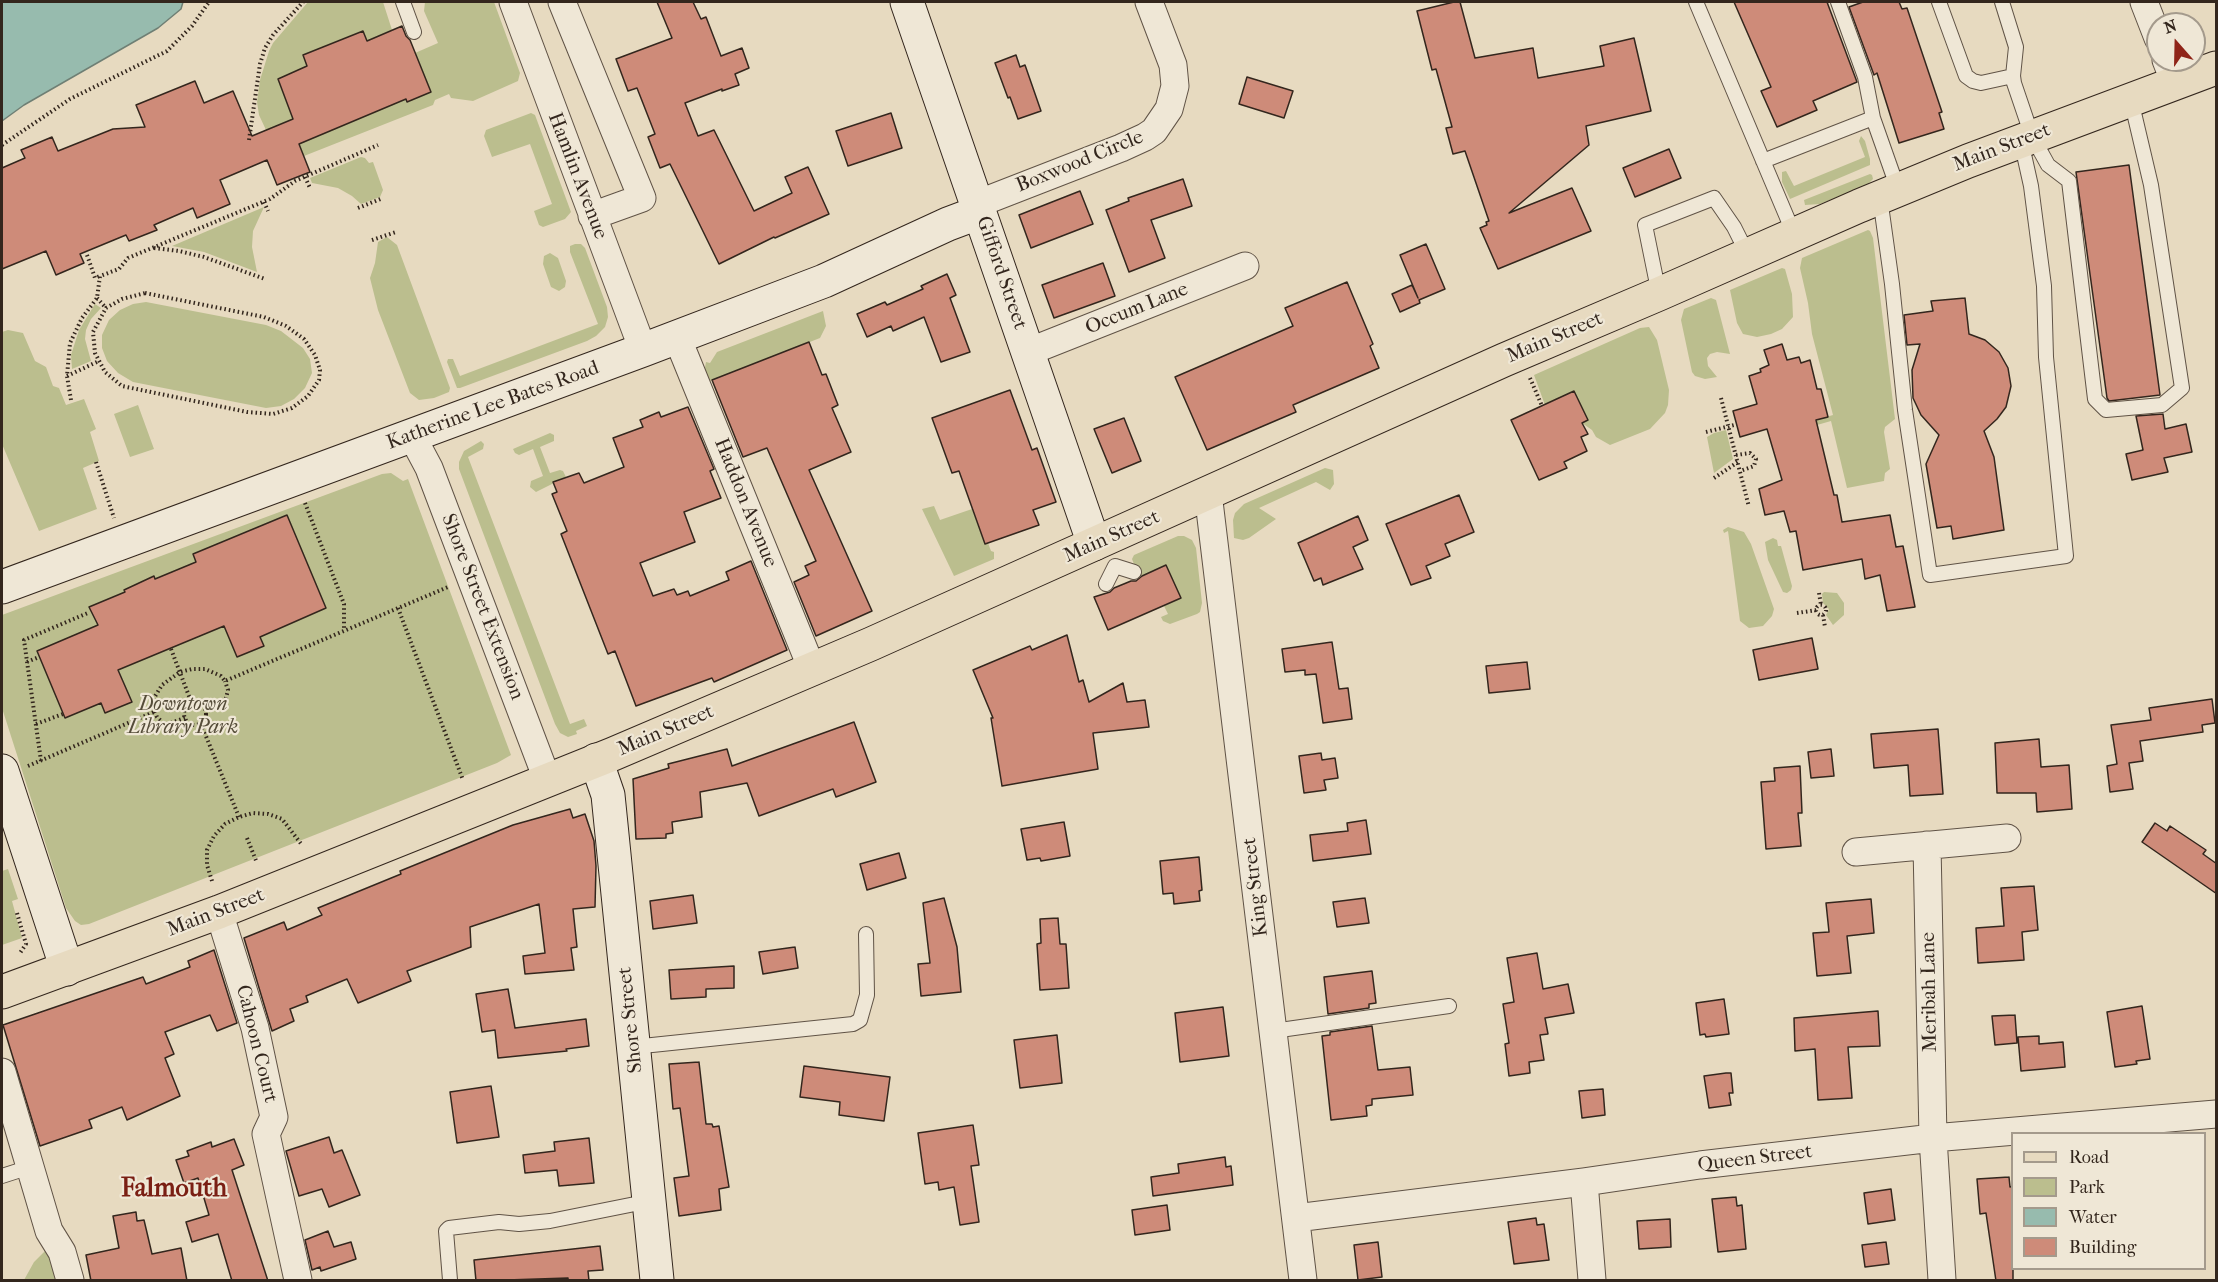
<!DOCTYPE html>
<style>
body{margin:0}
#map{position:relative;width:2218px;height:1282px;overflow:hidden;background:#e7dac0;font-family:"IM FELL French Canon",serif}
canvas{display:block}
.frame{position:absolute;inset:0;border:3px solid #33261d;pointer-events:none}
.legend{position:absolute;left:2011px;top:1132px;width:195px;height:138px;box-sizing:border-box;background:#efe7d6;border:2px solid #a49a8c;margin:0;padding:8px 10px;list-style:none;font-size:18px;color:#33261d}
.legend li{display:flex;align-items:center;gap:12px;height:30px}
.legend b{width:30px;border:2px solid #a49a8c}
.north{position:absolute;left:2146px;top:12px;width:60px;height:60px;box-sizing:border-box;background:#efe7d6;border:2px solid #a49a8c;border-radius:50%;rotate:340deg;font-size:16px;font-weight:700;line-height:24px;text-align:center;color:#33261d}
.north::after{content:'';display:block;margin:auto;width:21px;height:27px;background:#8f2418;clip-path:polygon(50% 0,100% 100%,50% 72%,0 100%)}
</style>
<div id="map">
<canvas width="2218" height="1282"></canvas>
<div class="frame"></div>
<ul class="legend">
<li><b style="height:8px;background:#e7dac0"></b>Road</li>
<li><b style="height:16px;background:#bbbe8e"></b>Park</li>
<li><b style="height:16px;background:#97bbae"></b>Water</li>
<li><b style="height:16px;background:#ce8b79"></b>Building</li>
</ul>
<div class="north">N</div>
</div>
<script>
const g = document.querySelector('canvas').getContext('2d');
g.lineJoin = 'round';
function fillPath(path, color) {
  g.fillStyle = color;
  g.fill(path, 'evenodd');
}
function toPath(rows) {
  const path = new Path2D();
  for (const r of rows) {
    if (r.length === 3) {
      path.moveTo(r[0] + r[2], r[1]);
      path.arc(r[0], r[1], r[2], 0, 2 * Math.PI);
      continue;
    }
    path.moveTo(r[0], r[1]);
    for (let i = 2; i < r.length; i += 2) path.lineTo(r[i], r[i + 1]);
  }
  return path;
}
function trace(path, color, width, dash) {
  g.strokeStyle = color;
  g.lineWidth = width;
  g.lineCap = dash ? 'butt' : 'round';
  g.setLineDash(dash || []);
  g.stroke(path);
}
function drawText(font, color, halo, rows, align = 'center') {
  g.font = font + ' "IM FELL French Canon",serif';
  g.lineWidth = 4.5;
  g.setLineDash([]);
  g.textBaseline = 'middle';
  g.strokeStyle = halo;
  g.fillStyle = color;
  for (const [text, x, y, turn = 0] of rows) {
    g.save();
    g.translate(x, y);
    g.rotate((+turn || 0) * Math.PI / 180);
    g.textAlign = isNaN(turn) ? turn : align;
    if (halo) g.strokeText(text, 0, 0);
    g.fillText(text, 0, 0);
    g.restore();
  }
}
fillPath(toPath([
 [308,2,383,2,392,30,367,41,362,31,303,55,307,66,278,79,293,119,266,130,259,115,257,102,260,80,269,51,273,43],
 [425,2,494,2,520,73,518,81,473,101,451,98,449,94,435,100,433,105,304,156,299,144,406,99,408,102,431,92,415,53,438,43,424,11],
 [531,113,535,115,571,212,565,219,543,227,539,225,534,211,552,204,530,144,492,157,484,136,486,130],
 [1861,136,1865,141,1870,159,1870,165,1790,199,1782,182,1782,172,1786,171,1794,186,1865,157,1859,141],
 [361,157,365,158,369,163,373,162,383,190,380,197,361,204,352,196,338,188,312,183,310,178],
 [1870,174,1872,175,1873,179,1867,185,1820,204,1805,205,1804,200],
 [264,207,253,231,252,247,257,272,204,252,172,246],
 [1868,230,1870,231,1873,238,1895,419,1885,427,1884,432,1890,469,1885,473,1884,481,1847,488,1831,421,1817,425,1816,420,1833,415,1812,334,1808,303,1800,268,1802,258],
 [387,237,397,245,450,388,449,392,434,398,419,400,410,393,378,310,370,278,375,263,378,242],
 [575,244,581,244,585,248,607,307,608,317,605,327,596,336,587,341,460,388,457,388,447,362,448,359,453,359,460,376,598,324,570,252,570,246],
 [550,253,558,258,566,281,565,287,559,291,551,287,543,264,544,256],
 [1782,268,1785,269,1792,294,1793,317,1782,329,1771,334,1757,337,1743,334,1737,323,1730,290],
 [1711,298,1716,300,1730,354,1717,352,1710,354,1707,358,1708,366,1717,377,1705,379,1695,376,1692,372,1681,320,1684,309],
 [146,302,266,325,281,331,303,348,310,359,312,373,305,388,294,399,281,406,266,408,133,382,118,373,107,361,102,348,102,335,109,320,120,310,133,304],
 [95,304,101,308,91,319,86,330,85,339,91,361,72,369,71,355,79,330],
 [823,311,826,326,820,338,707,382,704,373,706,362,710,363,717,352],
 [1649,327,1657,340,1669,390,1668,405,1665,413,1650,429,1610,445,1596,437,1592,430,1582,423,1587,420,1574,391,1545,405,1534,375,1640,328],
 [8,330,23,333,35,361,46,367,53,386,59,388,66,405,84,399,96,429,90,432,99,461,83,468,97,509,39,531,2,444,2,332],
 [138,405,154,449,130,457,114,414],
 [1726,430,1733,459,1714,473,1707,437,1714,433],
 [550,433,554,435,554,441,540,447,550,473,560,470,563,471,566,477,536,492,530,487,531,481,543,476,533,449,519,455,515,453,513,449],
 [481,441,484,444,483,449,468,457,570,724,584,719,587,726,576,731,577,734,568,737,560,733,555,724,459,469,459,462,464,451],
 [1325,468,1333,470,1334,484,1330,490,1316,482,1259,508,1276,519,1249,538,1243,540,1234,538,1233,520,1235,513,1244,504],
 [391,473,403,481,408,479,511,755,497,763,89,924,81,925,75,921,66,908,2,708,2,615,382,474],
 [934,506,940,520,972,509,985,544,988,543,991,551,994,552,994,559,954,576,922,509],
 [1728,527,1744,532,1751,544,1774,609,1772,616,1763,626,1749,628,1740,621,1728,531,1724,533,1723,530],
 [1178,536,1184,536,1192,540,1196,548,1202,603,1200,612,1197,614,1170,624,1163,621,1161,617,1168,614,1164,606,1181,598,1166,565,1139,577,1132,559,1134,555],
 [1773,538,1777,540,1778,546,1781,546,1792,586,1791,590,1787,593,1783,592,1768,560,1765,542],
 [1824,592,1837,593,1844,603,1844,615,1833,625,1826,615,1829,609,1823,603,1822,594],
 [8,869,18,899,12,901,22,938,2,945,2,871],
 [46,1250,63,1280,24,1280,34,1262]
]), '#bbbe8e');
const water = toPath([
 [2,2,183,2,181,9,158,28,24,105,2,121,2,2]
]);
fillPath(water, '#97bbae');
trace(water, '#6f7f74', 1.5);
const building = toPath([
 [657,2,693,2,701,19,706,17,721,56,742,48,749,68,735,74,739,85,722,91,722,89,685,103,698,136,714,130,754,211,792,193,785,177,808,167,829,214,775,238,774,237,719,264,670,164,660,168,648,137,655,134,637,88,628,91,616,59,672,38,657,2],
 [1454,2,1460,2,1475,58,1533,48,1538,78,1604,66,1600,46,1634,38,1651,111,1586,126,1589,145,1509,213,1572,188,1591,231,1498,269,1480,228,1487,225,1486,222,1489,221,1465,151,1453,154,1446,128,1452,127,1436,69,1432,70,1417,11,1454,2],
 [1734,2,1827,2,1857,82,1813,101,1817,110,1777,127,1761,91,1771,87,1734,2],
 [1863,2,1899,2,1902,9,1907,8,1942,112,1939,113,1944,129,1899,143,1877,73,1874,75,1849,7,1863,2],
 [402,26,406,36,410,40,431,92,407,102,406,99,299,144,310,172,277,185,267,160,220,180,230,204,197,218,193,208,154,225,157,230,129,241,126,235,80,254,84,263,56,275,46,251,2,269,2,168,25,158,21,150,52,137,58,151,113,129,145,127,136,105,195,81,204,103,233,91,252,136,293,119,278,79,307,66,303,55,363,31,367,41,402,26],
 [1016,55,1020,67,1025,65,1041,111,1018,119,1010,97,1008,98,995,63,1016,55],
 [1247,77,1293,91,1284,118,1239,104,1247,77],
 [891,113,902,148,848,166,836,131,891,113],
 [1669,149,1681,178,1635,197,1623,168,1669,149],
 [2129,165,2160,395,2109,401,2107,398,2076,172,2129,165],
 [1183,179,1192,206,1151,220,1165,258,1129,272,1106,210,1129,201,1128,198,1183,179],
 [1080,191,1093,224,1031,248,1019,215,1080,191],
 [1426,244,1445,289,1419,300,1420,303,1400,312,1392,294,1412,285,1418,298,1400,255,1426,244],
 [1103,263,1115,296,1054,318,1042,285,1103,263],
 [947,274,956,295,950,298,970,352,941,362,924,317,893,331,891,326,867,337,857,314,885,302,887,305,923,289,921,286,947,274],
 [1347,282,1373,344,1370,346,1379,368,1293,405,1296,412,1207,450,1175,377,1293,326,1285,308,1347,282],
 [1965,298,1969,334,1985,340,1999,352,2008,368,2011,386,2006,407,1997,419,1984,431,1994,457,2004,530,1953,539,1951,526,1937,528,1926,464,1939,435,1921,415,1913,398,1912,370,1920,344,1907,345,1904,315,1933,311,1931,301,1965,298],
 [809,342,822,375,826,374,838,405,832,408,851,452,809,470,872,611,816,636,794,582,809,575,805,566,816,561,767,448,743,457,712,380,809,342],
 [1782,344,1787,360,1799,357,1801,363,1810,360,1817,389,1821,389,1828,417,1816,420,1834,495,1837,495,1842,522,1890,515,1896,547,1903,546,1915,607,1887,611,1880,575,1865,579,1862,559,1803,570,1796,531,1790,532,1784,511,1765,515,1759,489,1782,480,1767,429,1740,437,1733,411,1757,404,1749,376,1761,372,1760,369,1769,365,1764,350,1782,344],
 [1010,390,1032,450,1037,448,1056,502,1033,510,1039,525,985,544,959,471,952,473,932,418,1010,390],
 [1574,391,1588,420,1582,423,1588,434,1581,437,1587,451,1564,462,1567,468,1539,480,1511,420,1574,391],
 [688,407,714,469,710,471,721,498,684,512,695,542,640,563,653,596,674,589,677,595,688,591,690,596,729,580,726,572,751,561,787,650,714,682,712,678,636,706,615,651,608,654,561,534,567,531,552,494,557,492,553,482,579,473,584,483,624,467,613,438,643,427,640,420,659,412,661,417,688,407],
 [2163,414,2165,429,2186,424,2192,452,2164,458,2168,472,2132,480,2126,454,2143,450,2136,416,2163,414],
 [1124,418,1141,461,1112,473,1094,429,1124,418],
 [1459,495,1474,532,1445,544,1450,556,1426,566,1431,578,1411,585,1386,524,1459,495],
 [287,515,326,608,260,637,264,646,237,657,224,626,118,670,132,702,105,713,101,703,65,718,37,651,98,625,89,607,125,592,124,590,154,576,155,579,196,562,193,554,287,515],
 [1358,516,1368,540,1353,547,1363,569,1323,585,1321,578,1314,581,1298,543,1358,516],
 [1166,565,1181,598,1108,630,1094,597,1110,592,1114,588,1131,581,1136,581,1142,576,1166,565],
 [1067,635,1079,682,1083,680,1089,702,1123,683,1127,702,1145,700,1149,727,1093,733,1098,769,1002,786,991,718,993,718,973,670,1030,646,1032,650,1067,635],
 [1812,638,1818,669,1759,680,1753,650,1812,638],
 [1332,642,1339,689,1348,688,1352,719,1323,723,1316,674,1305,675,1305,670,1285,672,1282,649,1332,642],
 [1527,662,1530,689,1489,693,1486,666,1527,662],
 [2212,699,2215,723,2202,725,2203,732,2140,741,2143,761,2129,763,2133,789,2110,792,2107,766,2117,764,2111,725,2151,720,2149,708,2212,699],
 [854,722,876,782,836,797,833,789,759,816,747,783,700,792,702,817,672,822,673,833,666,834,666,838,636,839,633,779,669,768,668,764,727,749,732,766,854,722],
 [1938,729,1943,794,1910,796,1908,765,1874,768,1871,734,1938,729],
 [2039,739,2041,767,2069,765,2072,809,2037,812,2036,793,1997,793,1995,743,2039,739],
 [1831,749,1834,776,1811,778,1808,752,1831,749],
 [1321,753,1322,760,1335,758,1338,778,1324,780,1326,790,1304,793,1299,756,1321,753],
 [1800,766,1802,813,1798,813,1801,846,1766,849,1761,782,1775,781,1774,768,1800,766],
 [570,809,573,818,585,814,594,841,596,866,595,907,573,909,577,947,571,948,574,970,525,974,523,956,545,953,539,904,470,927,471,947,407,971,411,981,358,1003,347,979,306,996,308,1002,290,1009,294,1021,272,1031,244,938,284,922,287,930,322,915,318,908,401,874,400,871,513,825,570,809],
 [1366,820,1371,854,1313,861,1310,835,1348,831,1347,823,1366,820],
 [1064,822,1070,856,1041,861,1040,858,1027,860,1021,829,1064,822],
 [2155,823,2167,831,2170,826,2206,850,2203,854,2217,864,2217,894,2142,842,2155,823],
 [899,853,906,878,867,890,860,864,899,853],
 [1199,857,1202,890,1199,891,1200,901,1174,904,1173,893,1163,894,1160,861,1199,857],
 [2034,886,2038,930,2022,932,2024,960,1978,963,1976,928,2004,926,2001,888,2034,886],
 [693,895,697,923,653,929,650,901,693,895],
 [944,898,957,947,961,992,921,996,918,964,930,963,923,903,944,898],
 [1365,898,1369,923,1337,927,1333,902,1365,898],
 [1871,899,1874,933,1847,936,1851,973,1817,976,1813,933,1829,932,1826,903,1871,899],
 [1058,918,1060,944,1066,944,1069,988,1040,990,1037,944,1041,943,1040,919,1058,918],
 [795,947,798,968,763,974,759,952,795,947],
 [214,950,237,1023,217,1031,210,1015,165,1032,174,1054,165,1058,180,1096,127,1120,122,1107,89,1120,92,1128,40,1146,3,1025,143,977,146,984,190,967,188,961,214,950],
 [1537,953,1543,989,1568,984,1574,1013,1545,1018,1548,1034,1540,1035,1544,1060,1529,1062,1530,1073,1509,1076,1505,1044,1509,1043,1503,1004,1514,1002,1507,958,1537,953],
 [734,966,734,988,706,989,706,997,671,999,669,970,734,966],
 [1372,971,1376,1003,1369,1004,1369,1008,1328,1014,1324,977,1372,971],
 [508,989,515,1028,586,1019,589,1046,566,1049,567,1051,498,1058,495,1030,482,1032,476,994,508,989],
 [1724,999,1729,1034,1706,1037,1705,1034,1700,1035,1696,1003,1724,999],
 [2142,1006,2150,1059,2136,1061,2137,1064,2115,1067,2107,1012,2142,1006],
 [1223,1007,1229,1056,1180,1062,1175,1013,1223,1007],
 [1878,1011,1880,1046,1848,1047,1852,1098,1818,1100,1815,1049,1795,1051,1794,1018,1878,1011],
 [2015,1015,2017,1043,1995,1045,1992,1016,2015,1015],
 [1372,1026,1378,1070,1410,1067,1413,1095,1372,1099,1372,1105,1366,1106,1367,1116,1331,1120,1322,1036,1330,1035,1330,1032,1372,1026],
 [1057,1035,1062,1083,1020,1088,1014,1040,1057,1035],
 [2039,1036,2039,1044,2063,1042,2065,1067,2021,1071,2018,1037,2039,1036],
 [699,1062,706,1124,712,1124,713,1127,719,1126,729,1187,719,1189,721,1210,679,1216,674,1178,689,1176,680,1108,673,1109,669,1064,699,1062],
 [804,1066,890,1077,884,1121,839,1115,840,1102,800,1097,804,1066],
 [1726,1073,1731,1073,1733,1093,1729,1093,1731,1105,1709,1108,1704,1076,1726,1073],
 [491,1086,499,1137,457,1143,450,1092,491,1086],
 [1603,1089,1605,1115,1582,1118,1579,1091,1603,1089],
 [973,1125,979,1165,971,1166,979,1222,960,1225,954,1187,939,1190,938,1182,925,1184,918,1133,973,1125],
 [329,1137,334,1153,342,1150,360,1195,329,1207,322,1189,299,1196,286,1151,329,1137],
 [589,1138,594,1183,559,1186,557,1170,525,1173,523,1155,555,1151,554,1142,589,1138],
 [234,1139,244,1165,232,1170,268,1281,232,1281,218,1234,192,1242,186,1222,209,1215,198,1178,184,1183,176,1160,189,1156,187,1151,211,1142,212,1147,234,1139],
 [1225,1157,1226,1167,1231,1166,1233,1185,1153,1196,1151,1177,1179,1173,1178,1164,1225,1157],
 [2009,1177,2010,1187,2013,1186,2013,1281,1996,1281,1986,1213,1980,1214,1977,1179,2009,1177],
 [1891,1189,1895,1220,1868,1224,1864,1193,1891,1189],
 [1736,1197,1737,1206,1742,1205,1746,1249,1718,1252,1712,1199,1736,1197],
 [1167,1205,1170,1230,1135,1235,1132,1210,1167,1205],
 [136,1212,137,1221,144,1220,152,1254,181,1248,187,1281,91,1281,86,1255,119,1248,113,1216,136,1212],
 [1536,1218,1537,1225,1544,1224,1549,1260,1514,1264,1508,1222,1536,1218],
 [1670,1219,1671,1247,1639,1249,1637,1221,1670,1219],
 [328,1231,334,1247,351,1242,356,1259,321,1271,320,1267,312,1270,305,1240,328,1231],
 [1378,1242,1382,1277,1358,1280,1354,1245,1378,1242],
 [1886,1242,1889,1264,1865,1267,1862,1245,1886,1242],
 [600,1246,603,1270,588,1271,589,1281,568,1281,568,1278,476,1281,474,1260,600,1246]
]);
fillPath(building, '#ce8b79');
trace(building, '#33261d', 1.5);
const lane = toPath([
 [403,2,414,32],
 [1696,2,1794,234],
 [1838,2,1865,77,1873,118,1898,189],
 [1939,2,1966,76,1973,81,1981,83,2013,76],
 [2002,2,2016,47,2013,76,2014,83,2032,136,2048,165,2069,181,2095,399,2106,410,2162,405,2182,388,2151,185,2131,100],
 [1763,161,1873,118],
 [1880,198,1892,284,1905,410,1930,575,2066,556,2046,357,2044,286,2031,186,2021,141],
 [1659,294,1645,225,1714,198,1734,227,1748,255],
 [1106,584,1115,566,1134,572],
 [1273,1031,1449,1006],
 [633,1047,853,1024,860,1020,867,995,866,934],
 [2,1176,30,1167],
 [450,1280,446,1231,449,1228,499,1222,519,1224,550,1221,650,1201]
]);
const street = toPath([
 [513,2,643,350],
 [562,2,642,198,592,216],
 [2144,2,2158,38],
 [2166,60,2175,83],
 [977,204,1121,148,1145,137,1154,131,1169,109,1175,86,1173,65,1149,2],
 [677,337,812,669],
 [1028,352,1245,266],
 [412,436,429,468,547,779],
 [1208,493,1303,1280],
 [1927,845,1933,1138,1942,1280],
 [1856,852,2007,838],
 [219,912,255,1028,274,1117,266,1134,298,1280],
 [2,1072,49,1231,62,1252,70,1280],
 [1584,1182,1592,1280],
 [1296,1218,1584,1182,1700,1165,1933,1138,2216,1114]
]);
const secondary = toPath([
 [907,2,1094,544],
 [2,587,643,350,824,281,948,224,980,212],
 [596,760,608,795,657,1280],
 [2,771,67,969]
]);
const primary = toPath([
 [2,992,219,912,613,754,871,644,1504,360,1659,294,1859,206,1968,161,2216,68]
]);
trace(lane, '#605346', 16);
trace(street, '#605346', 29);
trace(secondary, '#33261d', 35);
trace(primary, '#33261d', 35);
trace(toPath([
 [249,140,260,64,265,48,273,35,303,2],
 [2,145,70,99,167,51,192,26,209,2],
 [305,177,310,188],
 [264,202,268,211],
 [358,208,383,198],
 [372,240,396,232],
 [154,248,179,251,204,257,265,279],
 [87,255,95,278,100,276],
 [145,293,264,317,286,326,304,339,315,355,320,370,319,380,308,396,292,408,273,414,247,412,122,386,105,372,95,353,93,332,106,308,122,299,145,293],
 [97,298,106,308],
 [67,376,99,361],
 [1530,378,1542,406],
 [1721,398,1749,507],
 [71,400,67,376,70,343,82,318,97,298,100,276,119,269,128,258,270,199,295,181,378,145],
 [1706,432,1734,425],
 [1736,455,1750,453,1756,459,1754,466,1740,471],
 [96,462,114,518],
 [1714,478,1738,462],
 [305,503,344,604,344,630],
 [1819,593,1821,605],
 [1821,610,5],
 [398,608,463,780],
 [1797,613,1817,610],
 [1823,615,1825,627],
 [171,649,192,704],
 [27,662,39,657],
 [195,714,11],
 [205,708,223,701,226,698,228,690,225,681],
 [185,718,168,724,163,723,157,717,153,708,154,698,162,685,180,672,192,669,205,669,221,676,225,681,448,587],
 [36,724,63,714],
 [201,724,239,817],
 [41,761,24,640,88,613],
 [28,766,154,712],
 [247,838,257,863],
 [212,881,207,865,207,850,214,836,225,824,239,817,253,813,268,814,282,819,302,845],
 [17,913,26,944,20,953]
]), '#33261d', 4, [1.5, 3]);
trace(lane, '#efe7d6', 14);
trace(street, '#efe7d6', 27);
trace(secondary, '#efe7d6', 33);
trace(primary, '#e7dac0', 33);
drawText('20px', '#33261d', '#efe7d6', [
 ["Main Street",2002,148,-21],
 ["Boxwood Circle",1080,162,-22],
 ["Hamlin Avenue",577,176,69],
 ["Gifford Street",1001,273,71],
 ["Occum Lane",1137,309,-22],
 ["Main Street",1555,338,-23],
 ["Katherine Lee Bates Road",493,406,-20],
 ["Haddon Avenue",745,503,68],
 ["Main Street",1112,537,-24],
 ["Shore Street Extension",482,607,69],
 ["Main Street",666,731,-23],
 ["King Street",1256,887,-97],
 ["Main Street",216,913,-21],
 ["Meribah Lane",1930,992,-91],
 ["Shore Street",631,1020,-96],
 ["Cahoon Court",256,1044,76],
 ["Queen Street",1755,1159,-7]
]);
drawText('italic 20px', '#554c39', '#efe7d6', [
 ["Downtown",183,705],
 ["Library Park",183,728]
]);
drawText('bold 26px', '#7a1f14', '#efe7d6', [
 ["Falmouth",174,1190]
]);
</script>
